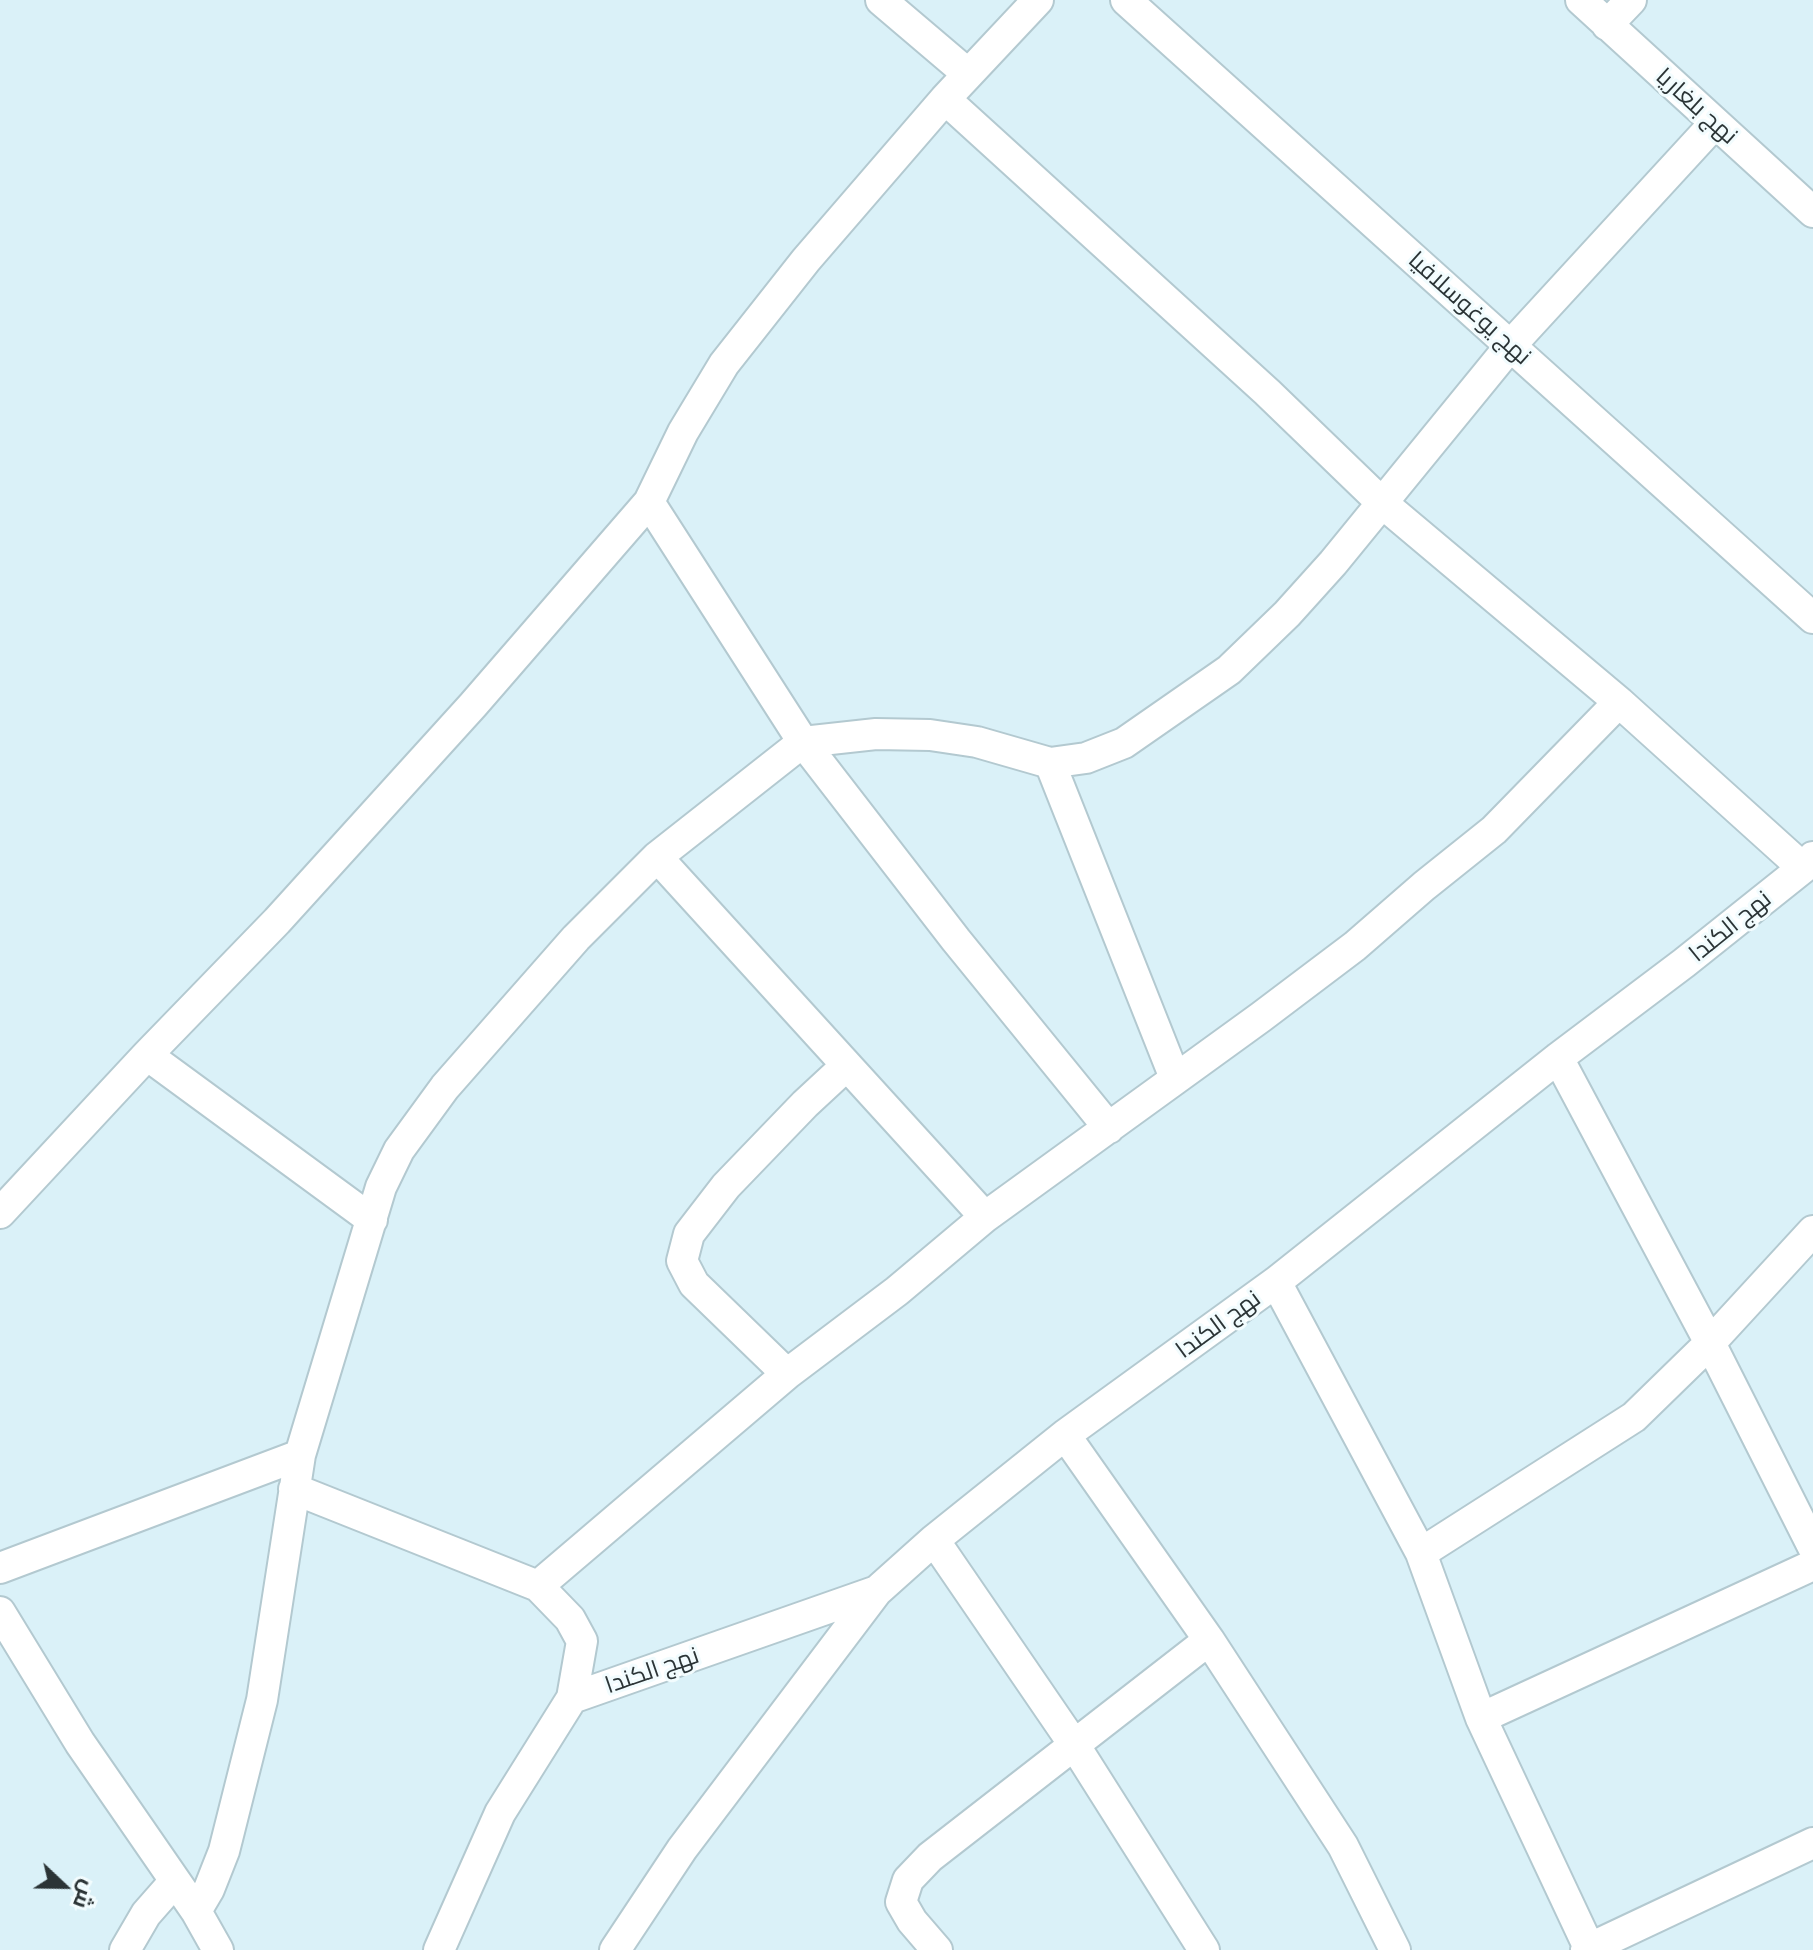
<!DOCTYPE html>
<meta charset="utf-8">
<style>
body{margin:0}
#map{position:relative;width:1813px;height:1950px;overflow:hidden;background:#daf1f8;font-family:Barlow,Cairo,sans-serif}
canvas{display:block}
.north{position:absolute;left:24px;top:1846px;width:80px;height:80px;-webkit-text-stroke:6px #f2fcfe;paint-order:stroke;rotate:112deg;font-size:22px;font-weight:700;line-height:32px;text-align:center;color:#2b3436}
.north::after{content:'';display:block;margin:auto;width:28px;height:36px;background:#2b3436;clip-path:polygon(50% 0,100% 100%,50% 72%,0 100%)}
</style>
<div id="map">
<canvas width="1813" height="1950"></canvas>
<div class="north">ش</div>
</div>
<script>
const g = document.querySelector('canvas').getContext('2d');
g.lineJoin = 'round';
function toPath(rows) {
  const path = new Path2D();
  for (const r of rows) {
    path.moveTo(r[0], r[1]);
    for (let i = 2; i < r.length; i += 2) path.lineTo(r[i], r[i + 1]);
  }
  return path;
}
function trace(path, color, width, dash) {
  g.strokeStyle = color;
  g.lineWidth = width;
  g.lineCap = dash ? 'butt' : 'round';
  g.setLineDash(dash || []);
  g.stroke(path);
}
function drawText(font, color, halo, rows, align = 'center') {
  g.font = font + ' Barlow,Cairo,sans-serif';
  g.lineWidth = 6;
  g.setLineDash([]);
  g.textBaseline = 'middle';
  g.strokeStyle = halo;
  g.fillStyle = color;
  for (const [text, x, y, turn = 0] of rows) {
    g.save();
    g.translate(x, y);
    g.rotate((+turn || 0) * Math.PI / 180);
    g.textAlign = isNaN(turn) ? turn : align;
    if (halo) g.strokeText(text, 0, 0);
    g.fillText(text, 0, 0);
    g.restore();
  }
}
const street = toPath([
 [881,0,968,74],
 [1126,0,1813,618],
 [1581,0,1813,212],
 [1607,25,1631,0],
 [945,99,1267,392,1381,502,1619,702,1803,868],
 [649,502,803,742,956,940,1109,1128],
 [1050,763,1175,1078],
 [657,857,985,1217],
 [147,1055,372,1220],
 [1558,1058,1710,1343,1813,1547],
 [0,1213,147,1055,277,921,473,705,649,502,683,432,724,364,806,260,945,99,1038,0],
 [1276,1282,1421,1553,1481,1718,1590,1950],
 [787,1374,694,1284,682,1261,689,1234,726,1186,805,1104,846,1066],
 [1065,1435,1209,1640,1343,1846,1395,1950],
 [294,1489,538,1586,570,1619,582,1641,572,1698,500,1813,439,1950],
 [934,1540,1075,1746,1204,1950],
 [1421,1553,1634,1417,1710,1343,1813,1231],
 [0,1568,300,1455],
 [538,1586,787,1374,897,1291,985,1217,1261,1017,1355,946,1424,886,1494,830,1619,702],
 [0,1612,80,1743,196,1911],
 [572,1698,877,1591,934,1540,1065,1435,1276,1282,1558,1058,1684,963,1803,868,1813,857],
 [1481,1718,1813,1565],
 [125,1950,146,1914,175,1881],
 [218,1950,196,1911,209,1889,224,1851,262,1700,300,1455,381,1187,399,1150,445,1087,576,938,657,857,803,742,876,734,930,735,977,742,1050,763,1086,758,1124,743,1229,670,1287,614,1333,563,1511,345,1715,123],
 [615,1950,682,1849,877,1591],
 [937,1950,912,1921,901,1902,908,1880,930,1857,1209,1640],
 [1586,1950,1813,1843]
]);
trace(street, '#b3c9d0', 34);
trace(street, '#fff', 30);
drawText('24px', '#2b3436', '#f2fcfe', [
 ["نهج بلغاريا",1697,106,42],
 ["نهج يوغوسلافيا",1470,308,42],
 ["نهج الكندا",1730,926,-39],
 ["نهج الكندا",1218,1324,-36],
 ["نهج الكندا",652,1670,-19]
]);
</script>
